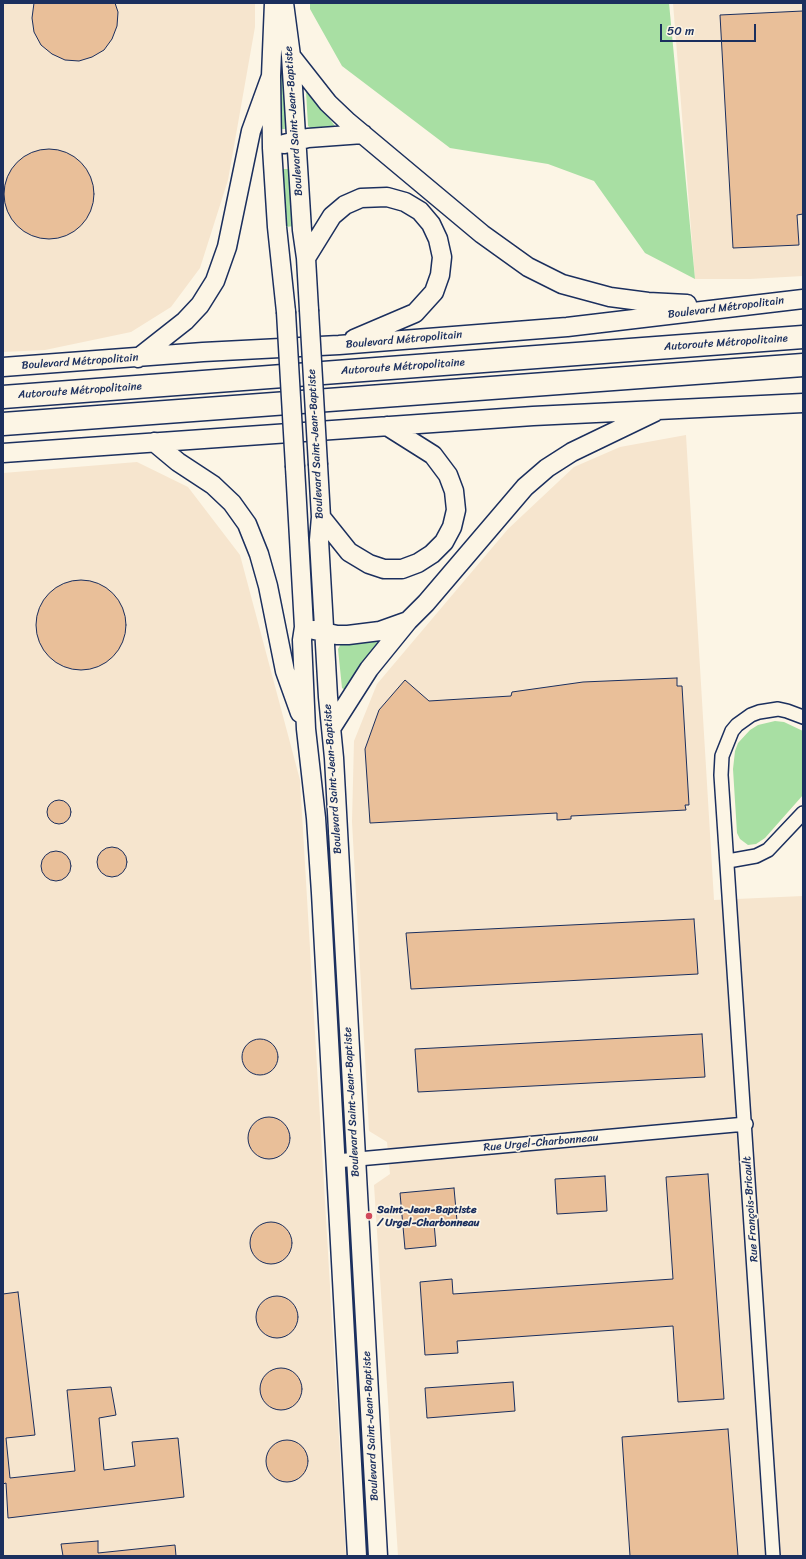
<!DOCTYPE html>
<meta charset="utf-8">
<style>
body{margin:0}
#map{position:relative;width:806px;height:1559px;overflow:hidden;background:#fcf5e5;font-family:Sriracha,sans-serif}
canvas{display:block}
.frame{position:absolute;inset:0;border:4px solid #1b2f5e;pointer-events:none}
.scale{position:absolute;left:660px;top:24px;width:96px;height:18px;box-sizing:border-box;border:2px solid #1b2f5e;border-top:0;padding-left:5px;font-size:12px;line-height:14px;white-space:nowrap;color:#1b2f5e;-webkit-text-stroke:3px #fcf5e5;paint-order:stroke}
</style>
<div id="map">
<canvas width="806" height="1559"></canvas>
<div class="frame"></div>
<div class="scale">50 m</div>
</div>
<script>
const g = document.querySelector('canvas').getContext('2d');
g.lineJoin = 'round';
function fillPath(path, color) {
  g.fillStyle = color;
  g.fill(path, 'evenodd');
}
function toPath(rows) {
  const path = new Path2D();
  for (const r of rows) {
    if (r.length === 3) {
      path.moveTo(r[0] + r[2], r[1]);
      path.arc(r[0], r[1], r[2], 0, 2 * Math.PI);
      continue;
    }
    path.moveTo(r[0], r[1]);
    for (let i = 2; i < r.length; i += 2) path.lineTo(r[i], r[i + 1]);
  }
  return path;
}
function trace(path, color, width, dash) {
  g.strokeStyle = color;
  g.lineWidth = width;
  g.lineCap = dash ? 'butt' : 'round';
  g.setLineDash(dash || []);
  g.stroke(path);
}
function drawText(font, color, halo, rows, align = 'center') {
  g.font = font + ' Sriracha,sans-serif';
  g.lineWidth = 3.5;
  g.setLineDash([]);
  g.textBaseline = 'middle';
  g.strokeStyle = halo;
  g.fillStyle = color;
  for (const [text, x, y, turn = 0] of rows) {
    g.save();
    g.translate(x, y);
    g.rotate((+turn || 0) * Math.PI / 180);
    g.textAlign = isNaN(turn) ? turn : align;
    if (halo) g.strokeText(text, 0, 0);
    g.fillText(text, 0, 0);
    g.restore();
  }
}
fillPath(toPath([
 [3,3,255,3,255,27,228,180,200,268,171,307,131,332,45,350,3,352],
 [673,3,803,3,803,276,750,279,695,279],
 [686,435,714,900,803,896,803,1556,398,1556,374,1185,390,1174,387,1142,369,1131,352,822,354,741,377,684,508,529,574,467,620,447],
 [137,462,188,487,240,555,300,780,346,1556,3,1556,3,473]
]), '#f6e5ce');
fillPath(toPath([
 [310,3,669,3,695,279,645,253,594,181,548,164,450,148,342,66,310,9],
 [284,66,288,129,280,129,281,67],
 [308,89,335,126,334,130,312,129,308,126,306,91],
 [283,169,290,169,294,226,286,227],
 [380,640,381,643,356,673,345,690,342,688,338,649,342,642],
 [775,721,784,722,803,731,803,795,765,838,756,844,748,845,740,839,737,833,733,769,735,751,738,743,750,730,758,725]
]), '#a8dfa3');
const building = toPath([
 [34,3,115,3,118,12,117,26,112,39,104,50,92,57,79,61,65,60,52,54,41,45,34,32,32,18,34,3],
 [803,11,803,214,797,215,799,245,733,248,720,15,803,11],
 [49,194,45],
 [81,625,45],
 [677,678,677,686,682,686,689,805,685,805,686,810,571,816,571,819,557,820,557,813,370,823,365,749,379,710,405,680,429,701,511,696,512,692,583,682,677,678],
 [59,812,12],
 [112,862,15],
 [56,866,15],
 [694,919,698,974,411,989,406,933,694,919],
 [702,1034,705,1077,418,1092,415,1049,702,1034],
 [260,1057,18],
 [269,1138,21],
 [708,1174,724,1399,678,1402,673,1326,457,1341,458,1353,425,1355,420,1282,452,1279,453,1294,673,1279,666,1177,708,1174],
 [605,1176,607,1211,557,1214,555,1179,605,1176],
 [454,1188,457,1221,434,1223,436,1246,405,1249,400,1193,454,1188],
 [271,1243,21],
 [18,1292,35,1435,6,1438,10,1478,75,1471,67,1390,111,1387,116,1415,99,1418,104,1470,135,1466,132,1442,178,1438,184,1497,8,1518,6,1483,3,1484,3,1294,18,1292],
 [277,1317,21],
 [281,1389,21],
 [513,1382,515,1411,427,1418,425,1388,513,1382],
 [728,1429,738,1556,630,1556,622,1437,728,1429],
 [287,1461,21],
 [98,1541,98,1553,175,1545,176,1556,63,1556,61,1544,98,1541]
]);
fillPath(building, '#e9bf99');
trace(building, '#1b2f5e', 1);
const minor = toPath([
 [728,861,756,856,768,850,803,813],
 [336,1161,746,1124],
 [773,1556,721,775,722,756,732,731,737,725,751,715,759,712,778,709,787,711,803,717]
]);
const secondary = toPath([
 [274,3,271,76,272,148,277,227,286,312],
 [284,3,291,56,302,230,306,258,309,310],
 [291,56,328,103,348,122,482,234,528,267,562,284,610,297,648,302,687,304],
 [284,144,308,138,363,134],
 [306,258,332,216,345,205,361,198,387,197,405,202,420,211,431,224,438,239,442,257,440,275,434,292,415,313,354,339],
 [138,358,185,321,200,305,215,281,227,247,251,131,271,76],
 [3,367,203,352,339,345,567,327,803,299],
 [154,442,178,462,213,485,232,503,247,524,259,554,268,586,285,671,300,713],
 [3,453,533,416,803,403],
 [318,465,321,517,319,540,328,697,334,758,378,1556],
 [295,467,304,627,302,640,306,729,316,818,321,893,357,1556],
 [321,517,349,552,369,564,384,569,402,569,418,563,432,554,444,542,452,527,456,510,454,491,448,475,433,455,387,426],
 [314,630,337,635,348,635,380,631,408,621],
 [332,727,369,669,408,621,426,603,525,487,547,468,572,452,655,412]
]);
const motorway = toPath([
 [3,397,803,337],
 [3,424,803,365]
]);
trace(minor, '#1b2f5e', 16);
trace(secondary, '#1b2f5e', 21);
trace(motorway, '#1b2f5e', 25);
trace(minor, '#fcf5e5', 13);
trace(secondary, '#fcf5e5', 18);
trace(motorway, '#fcf5e5', 22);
const secondaryBridge = toPath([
 [309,310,318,465],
 [286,312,295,467]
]);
trace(secondaryBridge, '#1b2f5e', 21, []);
trace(secondaryBridge, '#fcf5e5', 18);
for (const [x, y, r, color] of [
 [369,1216,4,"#d1495b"]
]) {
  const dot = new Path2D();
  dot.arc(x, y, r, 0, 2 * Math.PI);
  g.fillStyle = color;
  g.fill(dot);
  trace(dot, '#fcf5e5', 1.5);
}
drawText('11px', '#1b2f5e', '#fcf5e5', [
 ["Boulevard Saint-Jean-Baptiste",294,121,-94],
 ["Boulevard Métropolitain",726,308,-7],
 ["Boulevard Métropolitain",404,340,-5],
 ["Autoroute Métropolitaine",726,343,-4],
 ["Boulevard Métropolitain",80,362,-4],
 ["Autoroute Métropolitaine",403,367,-4],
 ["Autoroute Métropolitaine",80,391,-4],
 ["Boulevard Saint-Jean-Baptiste",316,444,-93],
 ["Boulevard Saint-Jean-Baptiste",333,779,-94],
 ["Boulevard Saint-Jean-Baptiste",352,1102,-93],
 ["Rue Urgel-Charbonneau",541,1143,-5],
 ["Rue François-Bricault",751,1209,-94],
 ["Boulevard Saint-Jean-Baptiste",371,1426,-93]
]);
drawText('bold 11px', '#1b2f5e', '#fcf5e5', [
 ["Saint-Jean-Baptiste",377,1210],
 ["/ Urgel-Charbonneau",377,1223]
], 'left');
</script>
